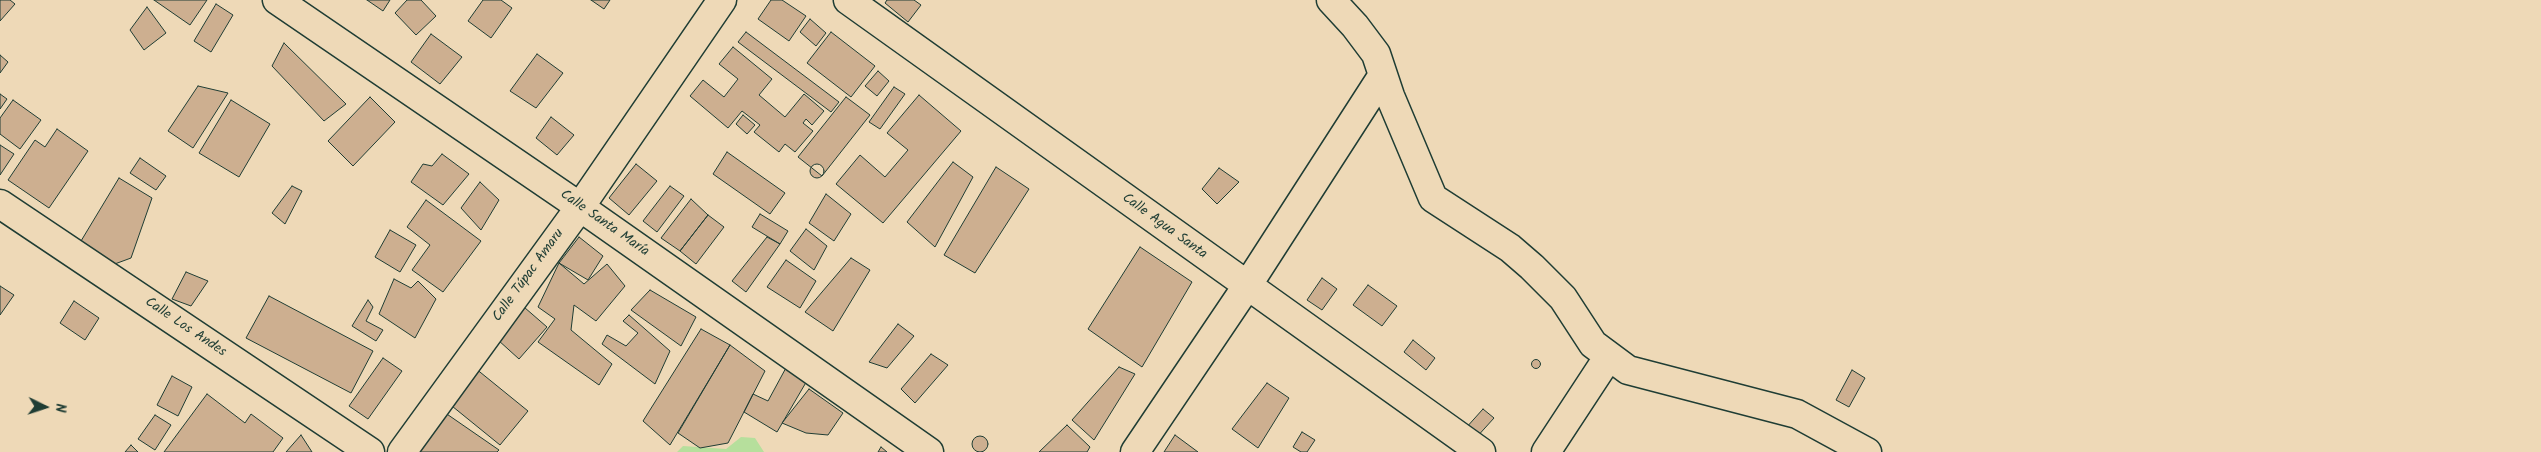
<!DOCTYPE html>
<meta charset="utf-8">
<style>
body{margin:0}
#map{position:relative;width:2541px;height:452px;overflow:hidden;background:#eed9b7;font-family:Kalam,sans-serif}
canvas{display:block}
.north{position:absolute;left:20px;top:382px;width:50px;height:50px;-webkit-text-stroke:4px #eed9b7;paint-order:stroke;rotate:94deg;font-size:14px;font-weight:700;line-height:20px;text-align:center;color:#1f3d34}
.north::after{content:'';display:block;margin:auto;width:18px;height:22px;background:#1f3d34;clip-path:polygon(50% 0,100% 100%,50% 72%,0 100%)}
</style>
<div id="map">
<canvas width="2541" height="452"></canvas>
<div class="north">N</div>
</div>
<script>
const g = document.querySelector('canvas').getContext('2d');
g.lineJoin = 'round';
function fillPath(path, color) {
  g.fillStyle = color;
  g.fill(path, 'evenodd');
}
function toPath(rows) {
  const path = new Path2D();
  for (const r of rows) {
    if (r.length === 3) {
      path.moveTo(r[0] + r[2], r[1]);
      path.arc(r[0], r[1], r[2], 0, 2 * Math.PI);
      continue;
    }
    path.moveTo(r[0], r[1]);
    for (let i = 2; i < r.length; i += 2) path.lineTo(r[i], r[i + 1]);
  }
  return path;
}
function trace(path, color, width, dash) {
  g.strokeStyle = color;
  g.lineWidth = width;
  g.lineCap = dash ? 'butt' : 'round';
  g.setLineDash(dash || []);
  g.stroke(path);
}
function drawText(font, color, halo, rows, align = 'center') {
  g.font = font + ' Kalam,sans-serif';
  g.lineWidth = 4.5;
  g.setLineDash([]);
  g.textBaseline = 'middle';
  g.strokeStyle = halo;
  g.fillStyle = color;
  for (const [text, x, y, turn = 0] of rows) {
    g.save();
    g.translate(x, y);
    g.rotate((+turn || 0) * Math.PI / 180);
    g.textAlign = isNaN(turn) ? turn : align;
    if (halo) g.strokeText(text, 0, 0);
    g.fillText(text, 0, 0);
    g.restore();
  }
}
fillPath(toPath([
 [741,437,755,438,764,452,677,452,683,446,726,449]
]), '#b6df9c');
const building = toPath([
 [0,0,10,0,15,4,0,21,0,0],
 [154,0,207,0,190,25,154,0],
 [367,0,390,0,383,11,367,0],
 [407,0,421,0,436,16,416,35,395,13,407,0],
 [483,0,501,0,512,8,491,38,468,21,483,0],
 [591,0,610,0,604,9,591,0],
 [771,0,782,0,806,16,789,41,758,19,771,0],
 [887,0,914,0,921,5,908,22,885,3,887,0],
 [216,4,233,15,211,52,194,41,216,4],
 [147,7,166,33,144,50,130,30,147,7],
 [810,19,826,33,816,46,800,32,810,19],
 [746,32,839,102,831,112,738,42,746,32],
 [831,32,875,66,851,97,807,63,831,32],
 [431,34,462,57,440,84,411,62,431,34],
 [284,43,346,104,324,121,272,66,284,43],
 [733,47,772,79,759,95,785,117,804,94,824,111,812,125,806,119,803,123,813,131,795,152,785,144,779,152,754,132,760,125,742,111,728,128,690,96,703,80,724,97,738,79,719,64,733,47],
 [537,54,563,73,536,108,510,91,537,54],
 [0,55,8,62,0,73,0,55],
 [878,71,889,81,877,96,865,86,878,71],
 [198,86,228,93,193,148,168,131,198,86],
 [894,87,905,94,880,129,869,122,894,87],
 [0,94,7,99,0,109,0,94],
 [919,95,961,131,883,223,836,184,860,155,885,177,908,150,887,133,919,95],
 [370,97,395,122,353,166,328,141,370,97],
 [846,97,870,115,822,176,798,157,846,97],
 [13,100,41,120,20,149,0,134,0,118,13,100],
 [231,100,270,124,239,177,199,153,231,100],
 [743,115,755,125,747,134,736,124,743,115],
 [551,117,574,135,557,155,536,138,551,117],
 [57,129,88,151,49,208,8,180,35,140,45,147,57,129],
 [0,145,14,154,0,175,0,145],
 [727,152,785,193,770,214,713,174,727,152],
 [442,154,469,174,443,205,411,182,423,164,432,166,442,154],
 [140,158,166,176,156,190,130,173,140,158],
 [953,162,973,177,935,247,907,222,953,162],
 [817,171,7],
 [636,164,657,181,629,215,609,198,636,164],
 [996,167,1029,189,975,273,944,255,996,167],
 [1219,168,1239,182,1217,204,1202,189,1219,168],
 [119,178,152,198,131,258,112,265,81,241,119,178],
 [480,182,499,200,481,230,461,208,480,182],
 [292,186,302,191,285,224,272,213,292,186],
 [670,186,684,196,657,232,643,221,670,186],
 [826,194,851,214,834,241,809,223,826,194],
 [691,199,708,215,680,251,661,238,691,199],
 [426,200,481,241,443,292,412,270,430,245,407,227,426,200],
 [760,214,788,231,780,244,752,227,760,214],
 [708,215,724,227,696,264,680,251,708,215],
 [806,229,827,246,814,270,790,251,806,229],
 [390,230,416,245,400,272,375,257,390,230],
 [579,237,603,256,588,280,559,263,579,237],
 [767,237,780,244,746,292,732,281,767,237],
 [1140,247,1192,282,1142,367,1088,329,1140,247],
 [851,258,870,270,833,331,805,312,851,258],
 [786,260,816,281,800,308,767,287,786,260],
 [559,263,584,284,607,264,625,286,596,321,574,305,571,330,612,364,599,385,538,342,555,319,538,307,559,263],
 [186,272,208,281,191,306,172,299,186,272],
 [1322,278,1337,289,1322,310,1307,300,1322,278],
 [394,279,411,288,418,281,436,299,415,338,379,314,394,279],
 [1368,285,1397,306,1382,326,1353,305,1368,285],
 [0,286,14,295,0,315,0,286],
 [650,290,696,317,681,346,631,310,650,290],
 [269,296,373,351,351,393,246,338,269,296],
 [368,300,373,307,366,321,383,330,376,341,352,326,368,300],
 [74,301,99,318,85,340,60,323,74,301],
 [517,301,547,327,519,359,498,340,517,301],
 [629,315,670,351,655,384,602,344,607,335,626,346,638,333,623,321,629,315],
 [898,324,914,336,887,368,869,362,898,324],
 [701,329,730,345,670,445,643,421,701,329],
 [1413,340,1435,358,1426,370,1404,352,1413,340],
 [730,345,765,371,728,443,700,448,678,433,730,345],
 [931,354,948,365,915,403,901,389,931,354],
 [383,358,402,371,368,419,349,406,383,358],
 [1536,364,4.5],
 [787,366,808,379,777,432,744,412,753,394,768,401,787,366],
 [1119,367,1135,374,1094,440,1072,420,1119,367],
 [475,368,528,411,500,445,447,402,475,368],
 [1852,370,1865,378,1849,407,1836,400,1852,370],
 [172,376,192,387,178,416,157,405,172,376],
 [1267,383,1289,398,1258,448,1232,429,1267,383],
 [809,389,843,413,828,435,806,433,782,423,809,389],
 [207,394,245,423,251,414,283,438,273,452,164,452,207,394],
 [1483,409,1494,418,1475,439,1465,429,1483,409],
 [441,410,499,450,497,452,418,452,441,410],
 [155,415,171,425,155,450,138,439,155,415],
 [1067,425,1090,447,1087,452,1039,452,1067,425],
 [1302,432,1315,440,1307,452,1301,452,1293,447,1302,432],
 [301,435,312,452,286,452,301,435],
 [1175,435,1198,452,1164,452,1175,435],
 [980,444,8],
 [131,445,138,452,125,452,131,445],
 [881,447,887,452,878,452,881,447]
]);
fillPath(building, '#cdaf90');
trace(building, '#1f3d34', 1);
const minor = toPath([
 [277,0,570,200,929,452],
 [848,0,1481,452],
 [1331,0,1355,26,1376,54,1390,96,1433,198,1510,248,1532,267,1563,298,1593,344,1628,370,1797,414,1867,452],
 [0,204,370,452],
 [402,452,580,207,722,0],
 [1135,452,1247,286,1383,75],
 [1546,452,1609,356]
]);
trace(minor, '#1f3d34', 31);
trace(minor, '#eed9b7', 28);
drawText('14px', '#1f3d34', '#eed9b7', [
 ["Calle Santa María",604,224,35],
 ["Calle Agua Santa",1164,227,36],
 ["Calle Túpac Amaru",529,276,-54],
 ["Calle Los Andes",185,328,34]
]);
</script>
